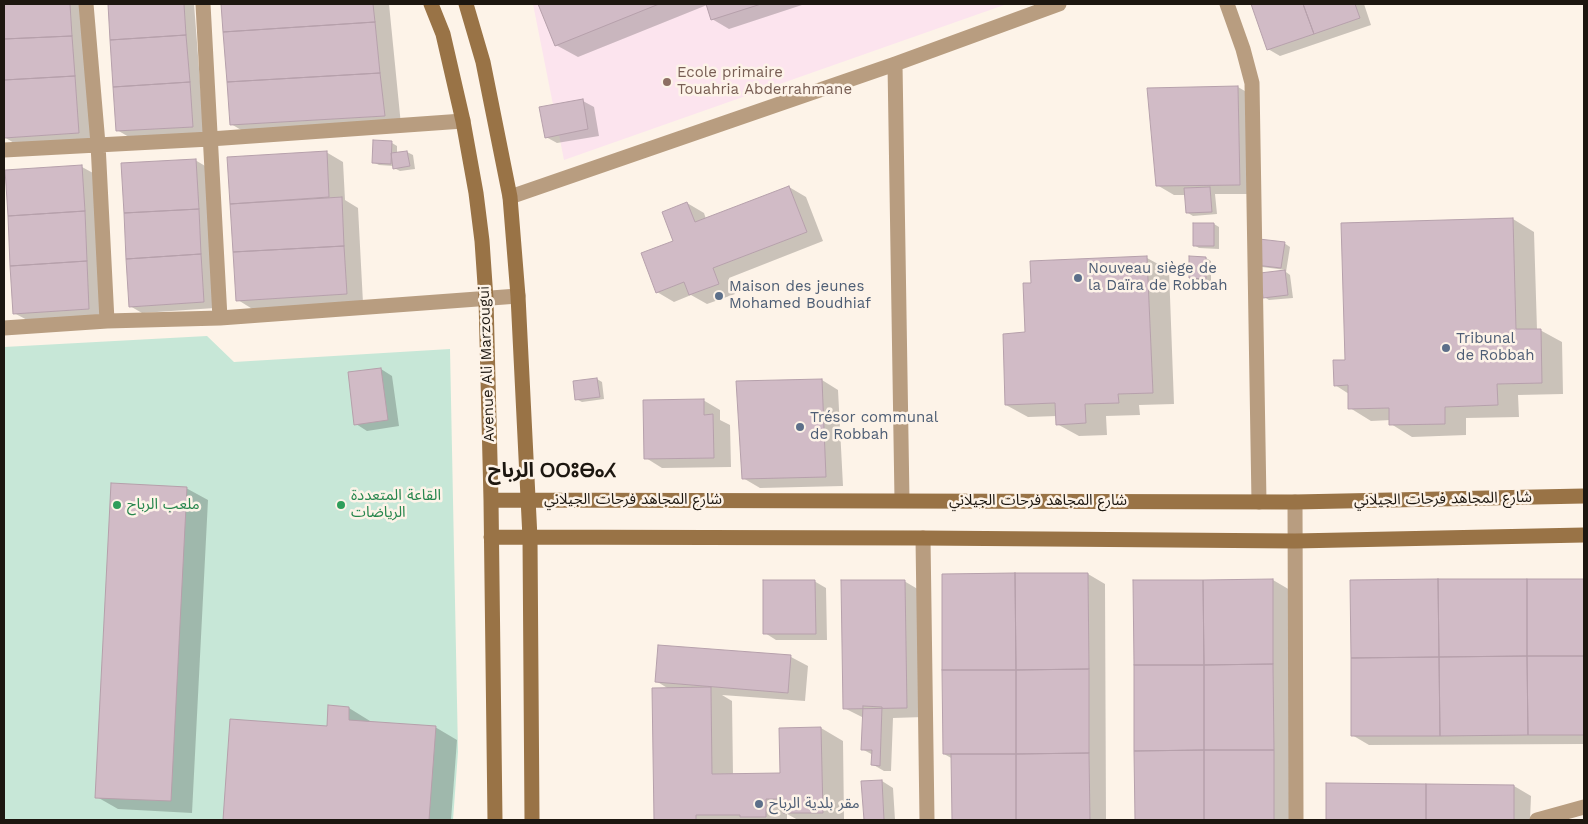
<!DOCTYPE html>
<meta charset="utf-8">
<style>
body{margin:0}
#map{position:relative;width:1588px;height:824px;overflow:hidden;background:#fdf3e8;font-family:"Work Sans",sans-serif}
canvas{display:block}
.frame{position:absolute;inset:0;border:5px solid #1d1710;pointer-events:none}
</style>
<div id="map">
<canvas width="1588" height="824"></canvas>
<div class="frame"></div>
</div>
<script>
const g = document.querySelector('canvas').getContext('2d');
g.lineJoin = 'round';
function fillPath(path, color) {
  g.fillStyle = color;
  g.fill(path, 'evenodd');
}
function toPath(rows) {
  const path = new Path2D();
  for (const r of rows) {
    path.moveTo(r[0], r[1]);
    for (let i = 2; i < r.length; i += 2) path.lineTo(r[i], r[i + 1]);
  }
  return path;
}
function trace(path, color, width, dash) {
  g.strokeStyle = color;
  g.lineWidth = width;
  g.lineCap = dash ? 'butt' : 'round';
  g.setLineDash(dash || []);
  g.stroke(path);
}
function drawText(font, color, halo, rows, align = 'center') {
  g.font = font + ' "Work Sans","Noto Sans Arabic","Noto Sans Tifinagh",sans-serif';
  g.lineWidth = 5;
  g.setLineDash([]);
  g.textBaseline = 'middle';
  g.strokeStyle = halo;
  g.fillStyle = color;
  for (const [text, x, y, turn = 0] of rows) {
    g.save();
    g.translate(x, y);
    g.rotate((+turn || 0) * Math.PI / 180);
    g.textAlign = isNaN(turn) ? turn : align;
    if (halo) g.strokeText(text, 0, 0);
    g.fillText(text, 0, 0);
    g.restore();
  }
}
fillPath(toPath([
 [533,4,1007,4,564,160]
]), '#fce4ee');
fillPath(toPath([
 [207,336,234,362,450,349,458,752,453,820,4,820,4,347]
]), '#c7e7d7');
fillPath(toPath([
 [4,4,81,4,95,142,21,147,4,137],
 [109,4,194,4,204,133,129,137,117,130],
 [223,4,389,4,401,125,248,134,231,124],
 [539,4,805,4,729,29,712,19,707,5,578,57,556,45],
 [1253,4,1364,4,1371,25,1280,56,1268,49],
 [1238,87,1255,97,1256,194,1215,194,1217,214,1193,216,1188,213,1186,195,1174,195,1157,185],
 [583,101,594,107,599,136,557,143,546,137],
 [375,142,392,143,397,146,397,154,407,152,413,155,415,169,400,171,394,168,394,166,379,165,373,162],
 [326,152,343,162,345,200,358,208,363,303,254,310,238,300,229,158],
 [195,160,212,170,215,308,142,313,130,306],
 [82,167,93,173,106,318,31,322,14,313],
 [789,187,806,197,823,241,729,278,735,294,707,304,691,295,674,302,657,292,687,203,704,213,706,219],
 [1513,219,1534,232,1537,330,1540,330,1562,342,1563,394,1518,395,1519,417,1466,418,1466,435,1412,437,1391,424,1391,420,1371,421,1350,408,1349,394,1335,385,1347,361],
 [1214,224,1219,227,1219,249,1199,248,1194,245],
 [1284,243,1290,247,1286,272,1290,275,1293,298,1269,300,1264,297,1261,274,1286,270,1262,267,1257,264],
 [1147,258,1169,270,1174,404,1139,405,1140,415,1106,416,1107,435,1079,436,1057,424,1057,416,1028,417,1006,405,1026,334,1032,284,1031,262],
 [1206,258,1211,261,1211,281,1195,281,1190,278],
 [381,369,392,376,399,426,367,431,356,424],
 [597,379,602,382,604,399,582,402,576,399],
 [822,380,838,390,843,486,760,488,743,478],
 [703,400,720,410,720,420,730,425,731,467,662,468,646,458],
 [186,488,208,500,192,813,118,809,97,797],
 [1088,574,1105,584,1106,820,953,820,953,759,944,754],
 [1273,580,1290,590,1291,820,1136,820,1135,581],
 [1527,580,1584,580,1584,744,1369,745,1352,735],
 [814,581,826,588,827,640,776,640,765,633],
 [904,581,921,591,924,717,893,718,891,771,884,771,872,764,873,755,862,749,864,718,844,708],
 [659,646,791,657,808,666,805,701,722,695,732,701,733,775,781,774,780,729,821,728,843,741,844,820,798,820,787,814,787,820,655,820,653,689,669,689,656,681],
 [349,708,370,721,370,723,435,727,457,740,451,820,224,820,232,721,328,728],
 [882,781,893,788,895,820,865,820,863,782],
 [1327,784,1514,786,1531,796,1530,820,1327,820]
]), '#0003');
const building = toPath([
 [4,4,70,4,72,36,4,39,4,4],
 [108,4,184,4,186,35,110,40,108,4],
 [221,4,373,4,375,22,223,32,221,4],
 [538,4,659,4,555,46,538,4],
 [706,4,761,4,711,20,706,4],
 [1251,4,1303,4,1314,34,1267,50,1251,4],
 [1303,4,1355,4,1360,18,1314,34,1303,4],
 [375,22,380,73,227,82,223,32,375,22],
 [186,35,190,82,113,87,110,40,186,35],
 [72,36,75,76,4,80,4,39,72,36],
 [380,73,385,116,230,125,227,82,380,73],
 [75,76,79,133,4,138,4,80,75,76],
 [190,82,193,127,116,131,113,87,190,82],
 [1238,86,1240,185,1156,186,1147,88,1238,86],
 [583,99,588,129,545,138,539,107,583,99],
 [373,140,392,141,391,164,372,163,373,140],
 [327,151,329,197,230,204,227,157,327,151],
 [407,151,410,166,393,169,391,153,407,151],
 [196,159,199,209,124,213,121,163,196,159],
 [82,165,85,211,8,216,5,170,82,165],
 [789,186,807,232,713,268,719,284,689,295,684,282,656,293,641,253,673,241,662,212,687,202,695,222,789,186],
 [1210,187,1212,212,1186,213,1184,188,1210,187],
 [342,197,344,246,233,252,230,204,342,197],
 [199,209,201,254,126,259,124,213,199,209],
 [85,211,87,261,10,266,8,216,85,211],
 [1513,218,1516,329,1541,329,1542,383,1497,384,1498,405,1445,407,1445,424,1389,425,1389,408,1348,409,1348,385,1334,386,1333,360,1345,360,1341,223,1513,218],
 [1193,223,1214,223,1214,246,1193,246,1193,223],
 [1259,239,1285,242,1281,268,1255,265,1259,239],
 [344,246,347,294,236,301,233,252,344,246],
 [201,254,204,302,129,307,126,259,201,254],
 [1147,256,1153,393,1118,394,1119,403,1085,404,1086,423,1056,425,1055,403,1005,405,1003,334,1025,332,1023,283,1031,283,1030,261,1147,256],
 [1189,256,1206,257,1206,279,1189,278,1189,256],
 [87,261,89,309,13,314,10,266,87,261],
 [1285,270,1288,295,1263,298,1260,273,1285,270],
 [381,368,388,420,354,425,348,372,381,368],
 [597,378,600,397,575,400,573,381,597,378],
 [822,379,826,477,742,479,736,381,822,379],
 [704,399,704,415,713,414,714,458,644,459,643,400,704,399],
 [111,483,187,487,171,801,95,798,111,483],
 [1015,573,1016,670,942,670,942,574,1015,573],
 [1015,573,1088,573,1089,669,1016,670,1015,573],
 [1273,579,1273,664,1204,665,1203,580,1273,579],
 [1438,579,1439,657,1351,658,1350,580,1438,579],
 [1438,579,1527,579,1527,656,1439,657,1438,579],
 [1527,579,1584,579,1584,656,1527,656,1527,579],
 [763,580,815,580,816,634,763,634,763,580],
 [841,580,905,580,907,708,843,709,841,580],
 [1133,580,1203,580,1204,665,1134,665,1133,580],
 [658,645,791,655,788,693,655,682,658,645],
 [1527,656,1584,656,1584,735,1528,735,1527,656],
 [1527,656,1528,735,1440,736,1439,657,1527,656],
 [1439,657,1440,736,1351,736,1351,658,1439,657],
 [1273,664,1274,750,1204,750,1204,665,1273,664],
 [1134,665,1204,665,1204,750,1134,751,1134,665],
 [1089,669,1089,753,1016,754,1016,670,1089,669],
 [942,670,1016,670,1016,754,943,754,942,670],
 [711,687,712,774,780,773,779,728,821,727,823,813,783,813,783,799,766,799,766,817,740,817,740,815,696,815,696,820,654,820,652,688,711,687],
 [328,705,349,707,349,720,436,726,429,820,223,820,230,719,327,726,328,705],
 [863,706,882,707,880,766,871,765,872,750,861,750,863,706],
 [1204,750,1274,750,1274,820,1204,820,1204,750],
 [1204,750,1204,820,1135,820,1134,751,1204,750],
 [1089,753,1090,820,1016,820,1016,754,1089,753],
 [951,754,1016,754,1016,820,952,820,951,754],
 [882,780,884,820,864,820,861,781,882,780],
 [1326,783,1426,784,1426,820,1326,820,1326,783],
 [1426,784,1514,785,1514,820,1426,820,1426,784]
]);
fillPath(building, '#d1bbc6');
trace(building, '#b6a0ab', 1);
trace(toPath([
 [86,4,98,144,107,321],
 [203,4,220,318],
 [1227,4,1243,49,1252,83,1259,502],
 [895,64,902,500],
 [4,150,210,139,463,121],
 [510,197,895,64,1059,4],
 [4,328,107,321,220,318,518,296],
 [1295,502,1296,820],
 [923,538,927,820],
 [1537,820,1584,807]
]), '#b89d80', 15);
trace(toPath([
 [431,4,443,34,463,121,476,193,482,241,486,299,491,500,495,820],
 [466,4,483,62,510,197,518,296,530,538,532,820],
 [491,500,1295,502,1584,496],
 [491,537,923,538,1295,541,1584,535]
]), '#997346', 15);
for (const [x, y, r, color] of [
 [667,82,5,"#8d6e63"],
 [1078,278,5,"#5c6f8a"],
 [719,296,5,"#5c6f8a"],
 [1446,348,5,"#5c6f8a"],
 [800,427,5,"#5c6f8a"],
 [117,505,5,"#2e9e5b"],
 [341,505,5,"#2e9e5b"],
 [759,804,5,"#5c6f8a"]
]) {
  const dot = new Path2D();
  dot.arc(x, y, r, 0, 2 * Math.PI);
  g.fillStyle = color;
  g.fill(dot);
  trace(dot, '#fdf3e8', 2);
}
drawText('15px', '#785e54', '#fdf3e8', [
 ["Ecole primaire",677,73],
 ["Touahria Abderrahmane",677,90]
], 'left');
drawText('15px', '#4e5e75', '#fdf3e8', [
 ["Nouveau siège de",1088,269],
 ["la Daïra de Robbah",1088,286],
 ["Maison des jeunes",729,287],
 ["Mohamed Boudhiaf",729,304],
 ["Tribunal",1456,339],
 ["de Robbah",1456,356],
 ["Trésor communal",810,418],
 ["de Robbah",810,435],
 ["مقر بلدية الرباح",769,804]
], 'left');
drawText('15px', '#1d1710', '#fdf3e8', [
 ["Avenue Ali Marzougui",487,364,-92],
 ["شارع المجاهد فرحات الجيلاني",1443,499,-1],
 ["شارع المجاهد فرحات الجيلاني",633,500],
 ["شارع المجاهد فرحات الجيلاني",1038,501]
]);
drawText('15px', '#27864d', '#fdf3e8', [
 ["القاعة المتعددة",351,496],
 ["الرياضات",351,513],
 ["ملعب الرباح",127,505]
], 'left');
drawText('bold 20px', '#1d1710', '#fdf3e8', [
 ["الرباح ⵔⵔⵓⴱⴰⵃ",552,471]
]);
</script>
